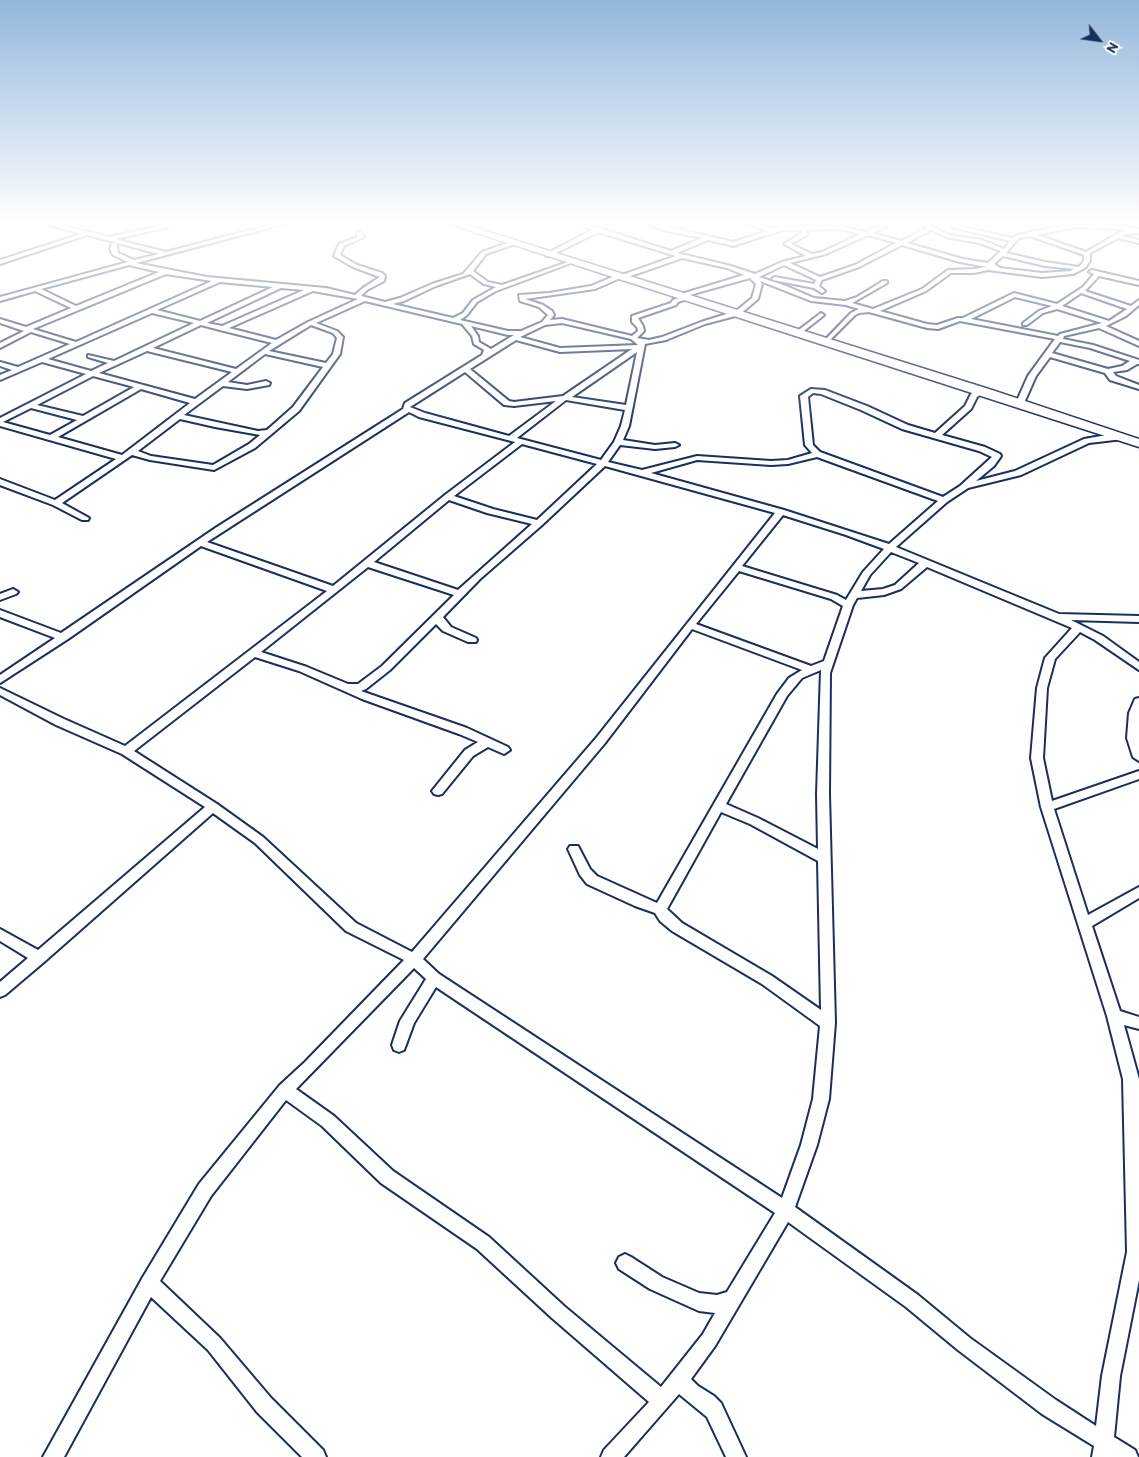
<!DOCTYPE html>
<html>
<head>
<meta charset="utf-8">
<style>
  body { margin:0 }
  #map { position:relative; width:1139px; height:1457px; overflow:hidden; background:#fff; font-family:Itim,sans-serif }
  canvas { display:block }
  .north { position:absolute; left:1074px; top:15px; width:50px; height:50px; -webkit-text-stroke:4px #fff; paint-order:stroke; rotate:120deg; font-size:14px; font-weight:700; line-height:20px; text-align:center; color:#1b2f5e }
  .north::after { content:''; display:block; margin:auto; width:18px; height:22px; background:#1b2f5e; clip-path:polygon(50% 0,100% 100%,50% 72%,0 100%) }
</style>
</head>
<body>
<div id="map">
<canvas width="1139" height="1457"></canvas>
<div class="north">N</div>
</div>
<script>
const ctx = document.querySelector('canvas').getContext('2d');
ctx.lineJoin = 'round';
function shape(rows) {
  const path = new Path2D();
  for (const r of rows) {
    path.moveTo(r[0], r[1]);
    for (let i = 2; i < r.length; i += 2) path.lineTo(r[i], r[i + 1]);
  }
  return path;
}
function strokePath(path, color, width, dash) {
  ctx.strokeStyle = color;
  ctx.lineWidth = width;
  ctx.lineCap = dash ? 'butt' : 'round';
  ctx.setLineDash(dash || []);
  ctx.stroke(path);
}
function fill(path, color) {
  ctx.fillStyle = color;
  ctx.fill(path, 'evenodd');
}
const street = shape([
  [47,224,58,224,109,237,167,224,169,227,115,239,166,252,273,224,284,224,136,263,207,277,326,288,355,295,363,288,380,277,353,267,334,256,339,244,358,237,357,233,360,231,364,237,344,246,340,255,357,265,382,273,385,276,384,281,367,290,361,296,385,302,400,298,432,284,463,274,482,252,513,241,515,244,486,254,473,271,488,282,502,285,571,261,571,263,496,291,477,302,467,315,460,320,508,331,521,331,542,322,548,315,539,307,520,301,519,295,549,293,591,286,615,276,619,276,676,256,598,232,550,256,546,256,546,254,592,230,576,224,586,224,597,228,604,226,602,229,671,251,702,238,663,230,648,224,657,224,733,242,768,231,747,224,758,224,774,229,782,226,830,226,833,224,865,232,883,224,891,224,873,233,901,241,927,228,923,224,928,224,949,235,982,240,1004,249,1010,241,951,227,954,225,1013,238,1017,235,1070,224,1109,224,1139,229,1139,233,1126,234,1122,236,1139,240,1139,243,1118,238,1092,252,1090,254,1090,261,1085,268,1073,274,1042,277,988,270,974,273,951,273,926,291,880,311,927,324,937,325,958,318,963,318,1014,293,1057,304,1083,287,1094,274,1089,272,1092,270,1139,281,1139,285,1099,276,1085,291,1131,306,1139,300,1139,305,1126,316,1106,326,1139,341,1139,346,1099,328,1064,336,1063,339,1093,345,1139,360,1139,364,1137,364,1127,370,1113,372,1116,376,1139,385,1139,389,1110,380,1105,373,1050,357,1036,376,1024,403,1017,405,1016,403,1028,376,1055,339,960,321,938,329,927,328,869,312,859,313,855,315,826,344,823,342,824,341,851,313,859,309,846,305,811,301,760,281,762,284,758,299,739,315,705,324,666,340,645,344,629,426,623,440,655,445,675,443,679,445,675,447,655,449,620,445,608,462,642,470,697,456,771,461,788,460,812,453,805,445,800,396,811,389,825,390,867,406,908,425,935,433,965,406,971,394,978,389,984,389,985,391,977,397,971,409,942,435,985,447,1000,454,1001,456,994,466,976,481,1015,471,1084,439,1101,436,1123,435,1127,437,1123,439,1089,443,1021,475,968,488,947,502,896,547,1059,614,1139,616,1139,622,1071,620,1103,636,1139,662,1139,670,1095,640,1080,632,1055,659,1047,688,1043,758,1052,801,1139,771,1139,779,1054,809,1088,915,1139,887,1139,898,1092,926,1120,1011,1139,1017,1139,1029,1124,1025,1139,1079,1139,1280,1120,1376,1114,1437,1135,1450,1138,1457,1092,1457,1094,1446,1042,1414,958,1350,906,1307,788,1222,715,1346,691,1379,698,1386,714,1396,721,1403,746,1457,726,1457,707,1417,679,1394,624,1457,601,1457,604,1450,649,1402,552,1318,477,1249,381,1183,322,1126,286,1100,211,1196,160,1281,220,1338,271,1398,323,1450,326,1457,302,1457,257,1412,208,1350,151,1297,64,1457,43,1457,143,1277,199,1184,280,1085,305,1062,404,960,346,931,255,843,213,813,44,962,5,995,0,997,0,982,28,958,0,941,0,929,38,950,205,807,122,754,56,725,0,695,0,688,64,719,125,746,327,591,201,546,68,639,0,683,0,675,55,638,0,617,0,610,61,633,217,527,403,409,405,403,482,355,484,350,474,344,472,336,462,324,365,301,316,323,337,331,343,337,340,354,299,411,255,448,214,470,150,460,132,455,62,503,89,518,88,520,82,520,53,505,0,485,0,479,55,500,116,459,0,426,0,418,86,374,42,362,0,380,0,375,12,370,0,366,0,362,18,367,70,344,31,332,0,348,0,343,24,331,0,323,0,319,26,327,71,308,35,291,0,301,0,297,128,262,113,255,110,249,112,243,117,244,118,253,134,260,159,254,87,235,0,264,0,260,81,234,47,224],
  [1075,227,1109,228,1124,230,1086,252,1037,235,1075,227],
  [782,230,802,230,802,233,784,244,806,256,782,262,755,274,731,266,677,253,708,240,733,246,782,230],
  [807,230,840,229,860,234,822,252,812,254,791,244,807,235,807,230],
  [931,230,946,237,979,243,1001,251,988,263,963,259,907,243,931,230],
  [868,235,896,243,855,265,820,277,790,263,826,254,868,235],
  [1030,236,1084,255,1084,261,1079,267,1045,262,1006,253,1019,238,1030,236],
  [902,245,960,262,986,267,974,269,948,270,922,289,873,309,852,303,887,283,887,281,883,281,857,297,845,301,814,298,786,286,759,277,784,265,816,280,814,284,775,277,772,279,773,280,814,288,822,293,825,291,819,286,822,280,859,267,902,245],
  [1003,256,1045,266,1074,269,1070,271,1042,273,1000,268,994,264,1003,256],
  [682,258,727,268,744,275,678,295,677,296,679,298,673,300,671,303,632,316,632,322,637,327,638,331,632,336,562,319,550,320,554,315,552,311,543,305,525,299,595,289,618,279,622,279,682,258],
  [129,265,159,272,76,306,41,289,129,265],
  [166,274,212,281,76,342,33,329,166,274],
  [470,274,484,284,496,287,473,300,463,313,453,318,393,304,404,301,436,286,470,274],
  [750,278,756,284,752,298,736,311,701,322,662,337,649,340,637,338,644,331,643,326,638,318,676,305,678,302,687,299,688,298,686,296,750,278],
  [220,282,273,287,200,321,157,310,220,282],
  [281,288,304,290,222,326,207,323,281,288],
  [313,291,358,299,308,322,276,340,229,328,313,291],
  [1081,293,1127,309,1109,321,1062,306,1081,293],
  [1015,297,1052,306,1039,311,1023,323,1023,325,1027,325,1043,313,1057,309,1102,323,1060,334,1058,336,971,319,1015,297],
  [152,313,194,323,114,361,88,355,88,357,108,363,91,371,48,359,152,313],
  [562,323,631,339,638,345,560,348,520,337,545,325,562,323],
  [201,325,220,330,272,343,236,369,153,348,201,325],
  [311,325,333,333,337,338,333,354,326,363,269,351,311,325],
  [471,326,508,335,514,335,491,349,479,342,478,336,471,326],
  [516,340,560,352,632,349,563,396,514,402,509,401,470,369,516,340],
  [1060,342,1090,348,1130,361,1122,366,1108,369,1052,353,1060,342],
  [147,351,232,372,195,399,99,373,147,351],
  [637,352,626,405,572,397,637,352],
  [265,354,323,367,293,407,267,430,258,431,184,415,223,386,247,389,269,385,270,383,266,381,247,385,228,382,265,354],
  [465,372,504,405,514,406,556,401,509,436,425,413,410,407,465,372],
  [93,376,134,387,83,416,37,405,93,376],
  [141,389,190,403,122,455,58,437,141,389],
  [813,393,821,394,861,410,902,429,979,451,992,457,960,486,943,497,820,452,813,445,808,397,813,393],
  [566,400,625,410,621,426,614,442,601,460,517,438,566,400],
  [31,408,77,420,50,435,3,422,31,408],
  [409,412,419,417,515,442,445,495,333,586,207,542,409,412],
  [180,419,215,427,260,435,249,444,213,465,151,456,138,451,180,419],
  [522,444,597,464,537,520,493,509,454,496,522,444],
  [817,457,938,501,889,544,784,510,651,473,697,460,771,465,788,464,817,457],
  [605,466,775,513,597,737,412,952,356,923,263,837,217,804,134,751,255,657,299,671,362,699,459,734,478,742,465,750,432,791,434,794,438,795,442,794,473,756,488,747,504,754,510,750,508,747,467,728,361,691,366,689,390,670,436,624,443,631,468,642,476,642,477,640,476,638,451,627,443,617,480,579,542,525,605,466],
  [449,500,487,513,532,524,458,590,374,562,449,500],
  [783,515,846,535,884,549,863,572,846,600,837,595,742,566,783,515],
  [891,552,919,563,895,585,883,589,861,591,870,575,891,552],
  [368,567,454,595,382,666,358,684,348,684,307,667,261,652,368,567],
  [927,567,1072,628,1045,658,1037,688,1031,758,1041,807,1107,1016,1123,1079,1127,1252,1102,1376,1096,1426,1056,1400,970,1338,918,1295,795,1207,817,1145,829,1099,835,1023,829,794,830,673,853,605,857,598,884,595,901,589,927,567],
  [739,571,831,599,843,606,824,661,811,666,696,624,739,571],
  [692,629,802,670,789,678,777,694,657,903,597,876,590,869,578,846,570,846,568,849,580,875,587,884,635,906,655,913,660,921,672,931,762,984,820,1026,813,1099,801,1145,782,1198,439,974,423,959,605,743,692,629],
  [821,670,817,794,818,849,758,818,726,804,787,696,802,678,821,670],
  [721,812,750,824,818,861,821,1010,772,976,682,923,667,909,721,812],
  [414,968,426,979,400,1021,392,1045,394,1050,399,1052,404,1050,414,1023,436,987,775,1213,727,1292,717,1295,699,1293,662,1277,631,1257,625,1254,619,1257,616,1263,619,1269,650,1289,699,1311,715,1313,703,1334,661,1387,564,1306,489,1237,393,1171,334,1116,296,1089,414,968],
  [821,313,824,315,823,316,800,334,796,334,796,332,821,313],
  [13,589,18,592,16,594,0,600,0,594,13,589],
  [1139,698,1139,761,1133,757,1127,738,1129,713,1135,699,1139,698]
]);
const primary = shape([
  [449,224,464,224,992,390,1139,439,1139,447,449,224]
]);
strokePath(street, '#1b2f5e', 4);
strokePath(primary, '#1b2f5e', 3);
fill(street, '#fff');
fill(primary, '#fff');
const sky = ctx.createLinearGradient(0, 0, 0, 428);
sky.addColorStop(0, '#93b7dc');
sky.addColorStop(0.52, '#fff');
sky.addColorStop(1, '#ffffff00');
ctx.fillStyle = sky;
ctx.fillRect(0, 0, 1139, 428);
</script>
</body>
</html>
